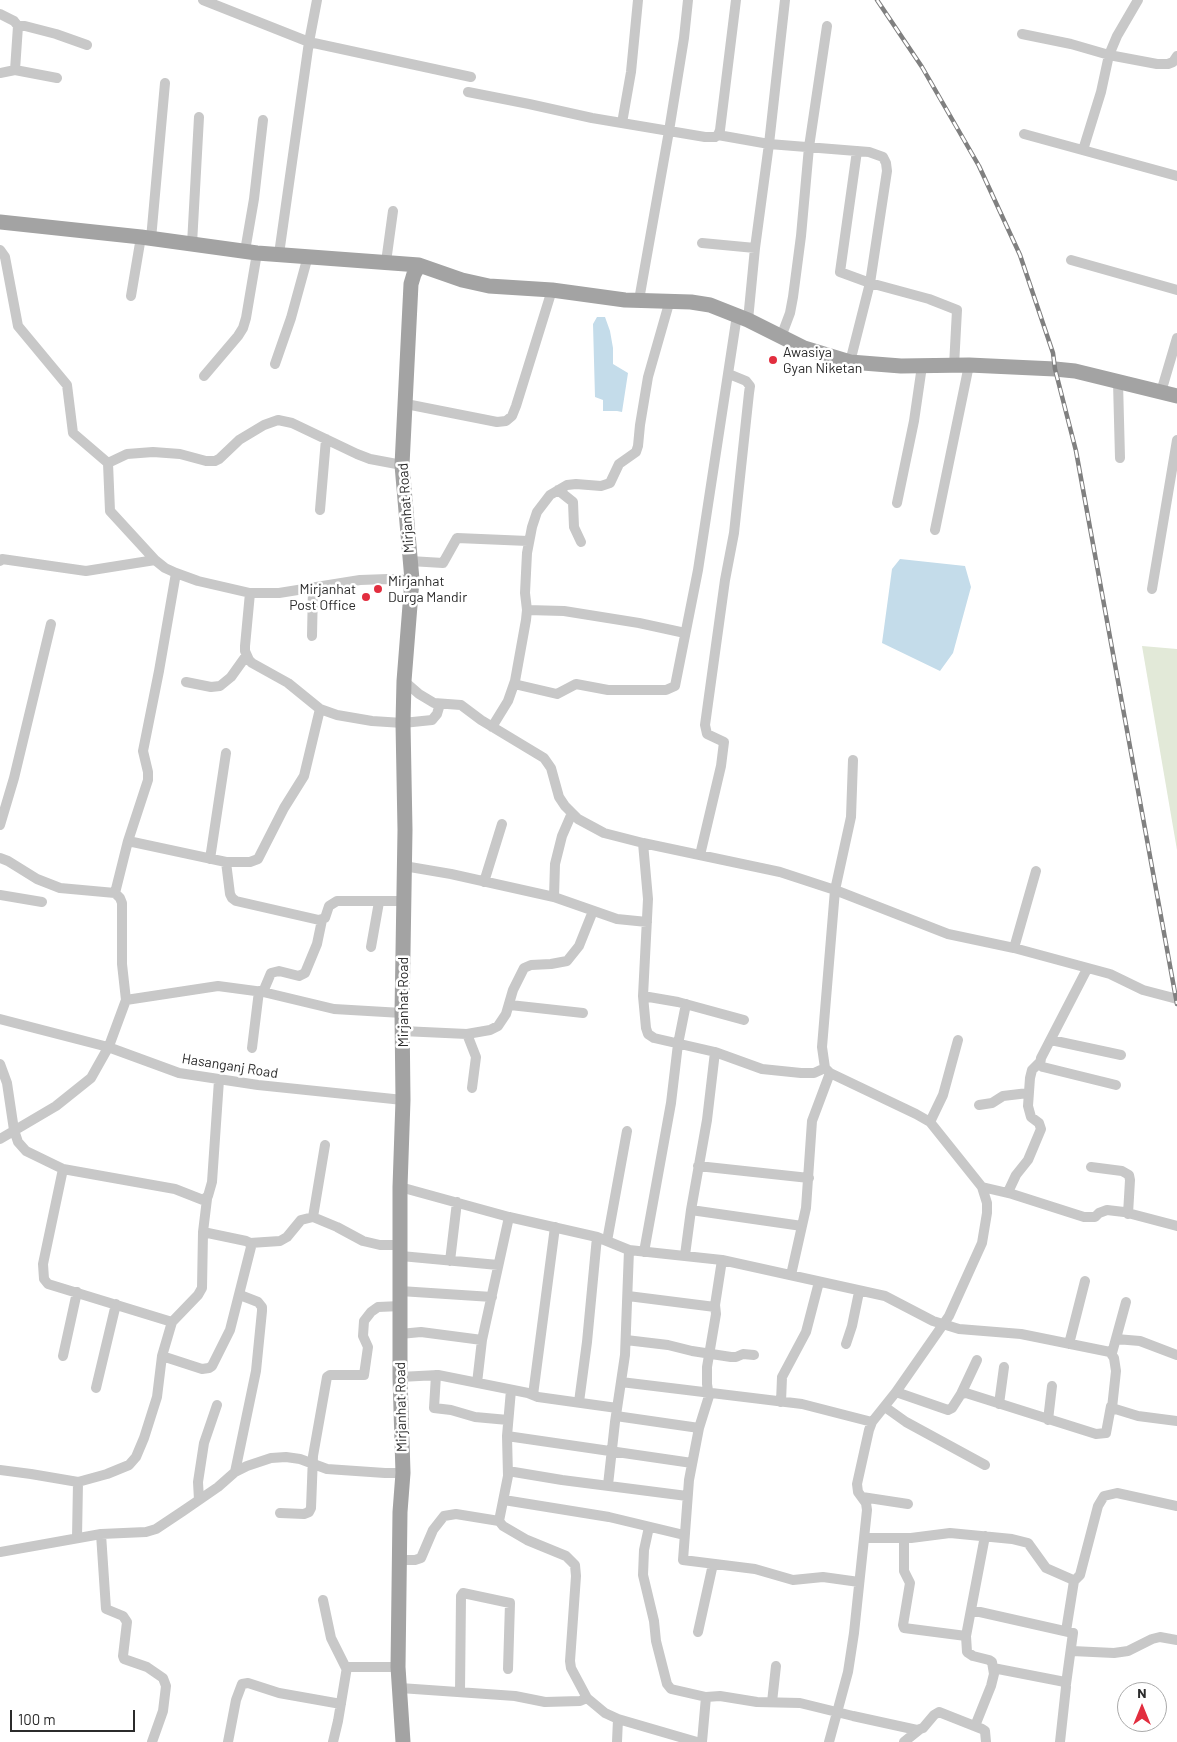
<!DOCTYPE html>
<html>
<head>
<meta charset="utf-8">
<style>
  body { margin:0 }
  #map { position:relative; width:1177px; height:1742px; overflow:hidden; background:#fff; font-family:Barlow,sans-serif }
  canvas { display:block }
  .north { position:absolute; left:1117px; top:1682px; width:50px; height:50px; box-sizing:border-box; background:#fff; border:1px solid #aaa; border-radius:50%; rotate:0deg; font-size:14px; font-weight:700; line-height:20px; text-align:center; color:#2b2b2b }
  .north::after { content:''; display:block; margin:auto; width:18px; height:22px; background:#e22e3f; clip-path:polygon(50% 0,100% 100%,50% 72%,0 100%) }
  .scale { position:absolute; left:10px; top:1710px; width:125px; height:22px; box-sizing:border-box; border:2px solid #2b2b2b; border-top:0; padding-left:6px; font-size:15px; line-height:18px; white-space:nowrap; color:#2b2b2b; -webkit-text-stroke:4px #fff; paint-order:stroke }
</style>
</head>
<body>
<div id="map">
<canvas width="1177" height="1742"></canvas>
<div class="north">N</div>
<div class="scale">100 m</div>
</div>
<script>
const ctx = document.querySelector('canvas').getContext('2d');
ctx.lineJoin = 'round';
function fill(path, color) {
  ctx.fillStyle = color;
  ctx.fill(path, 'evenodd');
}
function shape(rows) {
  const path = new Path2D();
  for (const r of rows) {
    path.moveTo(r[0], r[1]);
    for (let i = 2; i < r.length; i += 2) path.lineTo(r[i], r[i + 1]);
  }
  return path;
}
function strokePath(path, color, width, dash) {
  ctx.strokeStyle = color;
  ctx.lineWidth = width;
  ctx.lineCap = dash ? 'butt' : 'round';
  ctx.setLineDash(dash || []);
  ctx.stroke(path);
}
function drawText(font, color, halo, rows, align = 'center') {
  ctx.font = font + ' Barlow,sans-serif';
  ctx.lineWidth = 5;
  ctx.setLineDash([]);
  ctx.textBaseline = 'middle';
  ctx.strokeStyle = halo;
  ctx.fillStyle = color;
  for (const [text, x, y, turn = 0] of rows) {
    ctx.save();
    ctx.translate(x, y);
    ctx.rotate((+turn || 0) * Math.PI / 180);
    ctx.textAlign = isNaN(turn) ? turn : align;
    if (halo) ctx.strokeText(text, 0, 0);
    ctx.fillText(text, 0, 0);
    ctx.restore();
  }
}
fill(shape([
  [1142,646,1177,649,1177,850]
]), '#e2e9d8');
fill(shape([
  [597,317,605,317,610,331,613,348,613,364,628,373,622,412,617,411,603,411,603,400,595,397,593,324],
  [900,559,965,566,971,587,953,653,940,671,882,643,892,569]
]), '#c4dcea');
strokePath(shape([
  [203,0,309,42,317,0],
  [0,14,14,21,18,26,25,26,56,34,87,45],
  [1022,34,1071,44,1109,55,1157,64,1168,64,1173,62,1177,56],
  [15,70,18,26],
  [0,73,15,70,57,78],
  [468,92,529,104,592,118,705,137,715,137,718,135,720,130,736,0],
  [622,123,631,72,638,0],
  [1024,134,1177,176],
  [718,135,769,144,869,152,883,157,886,163,887,171,870,283,850,362],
  [1083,150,1101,92,1109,55,1117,36,1138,0],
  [857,151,840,272,870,283,929,299,957,310,954,366],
  [151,239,165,83],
  [702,243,755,248],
  [192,244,199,117],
  [0,250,5,257,18,326,67,385,73,433,108,463,110,511,155,560,165,568,176,573,198,581,250,593,279,593,360,580,388,579,412,580],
  [245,251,254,199,263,120],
  [279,254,309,42,471,77],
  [1071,260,1177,290],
  [386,262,393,211],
  [131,296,141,237],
  [639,300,669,131,684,38,688,0],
  [748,320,755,248,769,144,785,0],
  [781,337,790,313,793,297,801,236,809,147,827,26],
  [275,364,291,318,308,256],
  [204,376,238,336,243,328,246,318,257,253],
  [1118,382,1120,458],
  [1161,392,1177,338],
  [406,404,497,422,506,421,512,416,516,406,552,290],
  [108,463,127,454,153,452,180,454,206,461,215,461,219,459,239,440,264,425,278,420,292,423,357,454,370,459,402,465],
  [558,490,573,502,574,527,581,542],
  [897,503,914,421,922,366],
  [320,510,326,439],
  [935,530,969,365],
  [0,561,2,559,86,571,155,560],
  [410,561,443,563,457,538,528,541],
  [1152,589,1177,440],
  [250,593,245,646,245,651,249,660,252,663,288,683,320,709,337,715,372,721,403,723,432,720,437,714,440,704],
  [527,610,564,611,639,623,685,633],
  [312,636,313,588],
  [404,681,419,694,434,703,461,705,481,720,544,758,551,768,559,797,565,806,578,819,604,833,643,843,780,872,835,890,948,934,1014,948,1110,974,1143,990,1177,999],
  [186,682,211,687,220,686,231,677,246,656],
  [514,684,557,694,576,684,608,690,666,690,675,686,698,570,737,315],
  [492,727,508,701,515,681,526,620,527,610,525,593,527,553,532,527,537,512,550,495,567,485,576,484,601,486,610,483,619,464,636,452,638,446,640,425,648,377,670,300],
  [0,825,14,778,51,624],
  [128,841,226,862,250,862,258,859,284,808,304,776,320,709],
  [643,843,648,899,643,996,646,1028,648,1034,654,1038,715,1052,762,1069,801,1073,814,1073,825,1068],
  [700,855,721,766,724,742,707,734,705,725,725,580,734,533,749,393,750,386,746,381,729,374],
  [0,858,8,861,37,879,60,888,115,893,120,898,122,903,122,964,126,1000,109,1046,91,1078,56,1106,0,1139],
  [210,859,226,753],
  [226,862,230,894,232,898,236,901,319,920,325,918,329,906,337,901,404,901],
  [404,866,451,874,554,897,617,919,647,922],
  [484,882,502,824],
  [115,893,128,841,148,780,148,772,143,751,159,671,176,573],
  [0,895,42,902],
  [554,897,555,864,562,836,572,813],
  [371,947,379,902],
  [1014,948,1036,871],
  [1087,969,1041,1058,1040,1065,1043,1067,1116,1085],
  [263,992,271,973,279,971,299,976,305,973,317,944,322,920],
  [643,996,678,1002,744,1020],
  [126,1000,218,986,263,992,334,1009,402,1013],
  [510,1005,583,1013],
  [0,1019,108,1047,179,1073,258,1085,403,1100],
  [402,1031,467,1034,490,1030,498,1026,506,1014,513,990,524,968,531,965,551,964,567,961,579,946,593,911],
  [467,1034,476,1057,472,1088],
  [1051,1040,1121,1055],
  [252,1048,259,991],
  [0,1064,7,1083,14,1130,18,1142,26,1151,63,1169,175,1189,203,1200,208,1196,212,1182,219,1080],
  [979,1105,992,1103,1003,1096,1028,1093],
  [930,1122,943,1095,958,1040],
  [698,1166,809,1178],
  [1091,1167,1122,1171,1129,1175,1130,1180,1128,1214],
  [63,1169,43,1264,44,1279,48,1284,172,1322],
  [400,1187,509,1217,597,1237,629,1250,722,1260,885,1296,933,1321,959,1329,1021,1334,1110,1352,1114,1358,1116,1371,1112,1408,1138,1416,1177,1421],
  [982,1187,1012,1194,1084,1217,1095,1217,1099,1213,1107,1210,1124,1212,1177,1226],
  [1008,1192,1016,1175,1028,1160,1041,1129,1039,1123,1031,1117,1028,1106,1030,1078,1032,1070,1040,1062],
  [691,1210,802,1226],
  [313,1217,325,1145],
  [607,1241,627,1131],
  [250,1243,280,1241,287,1237,301,1220,313,1217,337,1227,363,1241,380,1245,400,1245],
  [644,1252,671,1103,678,1044,686,1004],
  [685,1255,691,1210,707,1120,715,1052],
  [401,1256,498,1265],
  [722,1260,715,1305,716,1314,707,1367,707,1384,709,1396,699,1428,689,1480,683,1560,755,1569,793,1580,823,1577,859,1582],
  [450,1261,457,1202],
  [791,1275,806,1208,812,1121,830,1073],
  [400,1291,492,1297],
  [628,1296,715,1307],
  [400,1334,421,1332,482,1340],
  [1116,1339,1140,1341,1177,1355],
  [626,1340,668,1345,692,1351,731,1357,736,1357,743,1354,754,1355],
  [846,1344,852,1326,859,1292],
  [1069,1344,1085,1281],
  [1112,1353,1126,1302],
  [63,1356,77,1292],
  [162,1356,202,1369,209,1368,212,1366,230,1330,251,1247,250,1243,246,1241,203,1232],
  [436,1375,434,1408,451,1410,475,1417,508,1420],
  [400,1377,438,1375,528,1393,538,1397,617,1408],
  [621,1382,802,1404,872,1422],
  [477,1383,482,1340,509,1217],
  [96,1388,116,1304],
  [511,1390,507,1436,508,1476,499,1521,503,1526,527,1540,566,1556,575,1565,576,1576,570,1661,571,1668,587,1698,605,1713,618,1719,697,1742],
  [896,1392,948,1410,952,1408,961,1394,966,1393,1096,1434,1106,1433,1111,1406],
  [961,1394,977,1360],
  [533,1395,555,1227],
  [579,1402,587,1342,597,1237],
  [781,1402,782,1377,806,1332,819,1282],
  [999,1404,1004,1367],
  [885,1407,906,1422,985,1465],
  [616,1416,699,1428],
  [1048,1420,1052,1386],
  [507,1436,692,1463],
  [0,1470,31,1474,78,1482,107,1474,129,1465,136,1457,144,1438,157,1397,162,1356,172,1322,198,1295,202,1288,203,1232,207,1199],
  [508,1471,562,1480,687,1496],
  [235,1472,256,1371,262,1311,262,1307,258,1302,240,1295],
  [608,1485,615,1422,625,1355,629,1250],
  [862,1497,908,1504],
  [199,1500,198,1482,204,1443,217,1405],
  [504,1500,609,1517,684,1535],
  [280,1513,304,1514,309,1512,311,1508,313,1456,327,1377,330,1375,364,1375,368,1347,363,1336,364,1321,371,1312,378,1307,401,1306],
  [649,1527,644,1550,643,1575,654,1621,656,1641,667,1684,671,1689,706,1697,720,1696,757,1702,800,1703,853,1716,917,1730,923,1728,934,1715,939,1712,982,1729,985,1731,986,1742],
  [101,1534,106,1609,123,1616,127,1622,123,1656,124,1659,147,1667,163,1678,166,1686,163,1711,152,1742],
  [77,1538,78,1482],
  [864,1538,911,1538,950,1533,1012,1539,1028,1543,1046,1568,1071,1579,1074,1581,1066,1631],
  [904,1538,904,1571,910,1583,903,1625,904,1628,966,1636],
  [0,1552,101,1534,146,1532,156,1529,183,1511,218,1487,235,1472,247,1466,271,1458,286,1457,300,1459,327,1469,385,1473,403,1473],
  [399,1560,415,1560,421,1558,433,1530,444,1516,456,1514,499,1521],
  [1074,1581,1080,1575,1098,1506,1104,1496,1117,1493,1177,1506],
  [323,1600,331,1638,346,1668],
  [971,1610,1073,1633,1066,1684],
  [698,1632,713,1564],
  [1072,1651,1114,1653,1128,1651,1152,1639,1160,1637,1177,1640],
  [993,1668,1065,1682,1066,1687,1060,1742],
  [400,1688,515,1696,545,1702,580,1701,587,1698],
  [460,1692,461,1596,463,1593,510,1603,508,1669],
  [772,1702,776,1666],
  [975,1726,991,1686,994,1674,992,1662,989,1660,973,1656,967,1652,966,1636,985,1536],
  [228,1742,236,1700,242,1684,248,1683,279,1693,341,1704],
  [333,1742,338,1721,347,1667,398,1667],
  [617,1742,618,1719],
  [702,1742,706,1697],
  [829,1742,848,1672,854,1633,867,1510,866,1503,858,1492,857,1484,869,1430,872,1422,896,1392,949,1316,982,1243,987,1213,987,1203,982,1187,930,1122,916,1114,830,1073,825,1068,822,1047,835,890,851,817,853,760],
  [904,1742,920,1729]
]), '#c8c8c8', 10);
strokePath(shape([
  [0,222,141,237,257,253,419,265,462,280,489,286,552,290,625,300,691,302,710,305,748,320,804,348,850,362,901,366,969,365,1055,369,1075,371,1177,396],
  [403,1742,398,1667,400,1512,403,1473,400,1377,400,1187,403,1100,402,1013,405,830,403,723,404,681,412,580,402,465,411,284,414,274,419,265]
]), '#a3a3a3', 15);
const rail = shape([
  [877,0,922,67,979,166,1020,255,1053,353,1055,369,1076,451,1177,1004]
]);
strokePath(rail, '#808080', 4.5);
strokePath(rail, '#fff', 2.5, [8]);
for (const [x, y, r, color] of [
  [773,360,5,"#e22e3f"],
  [378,589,5,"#e22e3f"],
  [366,597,5,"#e22e3f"]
]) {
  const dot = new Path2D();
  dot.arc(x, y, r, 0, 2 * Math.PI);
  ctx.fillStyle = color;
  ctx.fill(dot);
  strokePath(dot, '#fff', 2);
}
drawText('14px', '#2b2b2b', '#fff', [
  ["Awasiya",783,352],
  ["Gyan Niketan",783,368],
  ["Mirjanhat",388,581],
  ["Durga Mandir",388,597],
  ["Mirjanhat",356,589,"right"],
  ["Post Office",356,605,"right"]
], 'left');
drawText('14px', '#2b2b2b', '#fff', [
  ["Mirjanhat Road",406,508,-94],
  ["Mirjanhat Road",403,1002,-90],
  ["Hasanganj Road",230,1066,9],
  ["Mirjanhat Road",401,1407,-91]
]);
</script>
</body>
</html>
